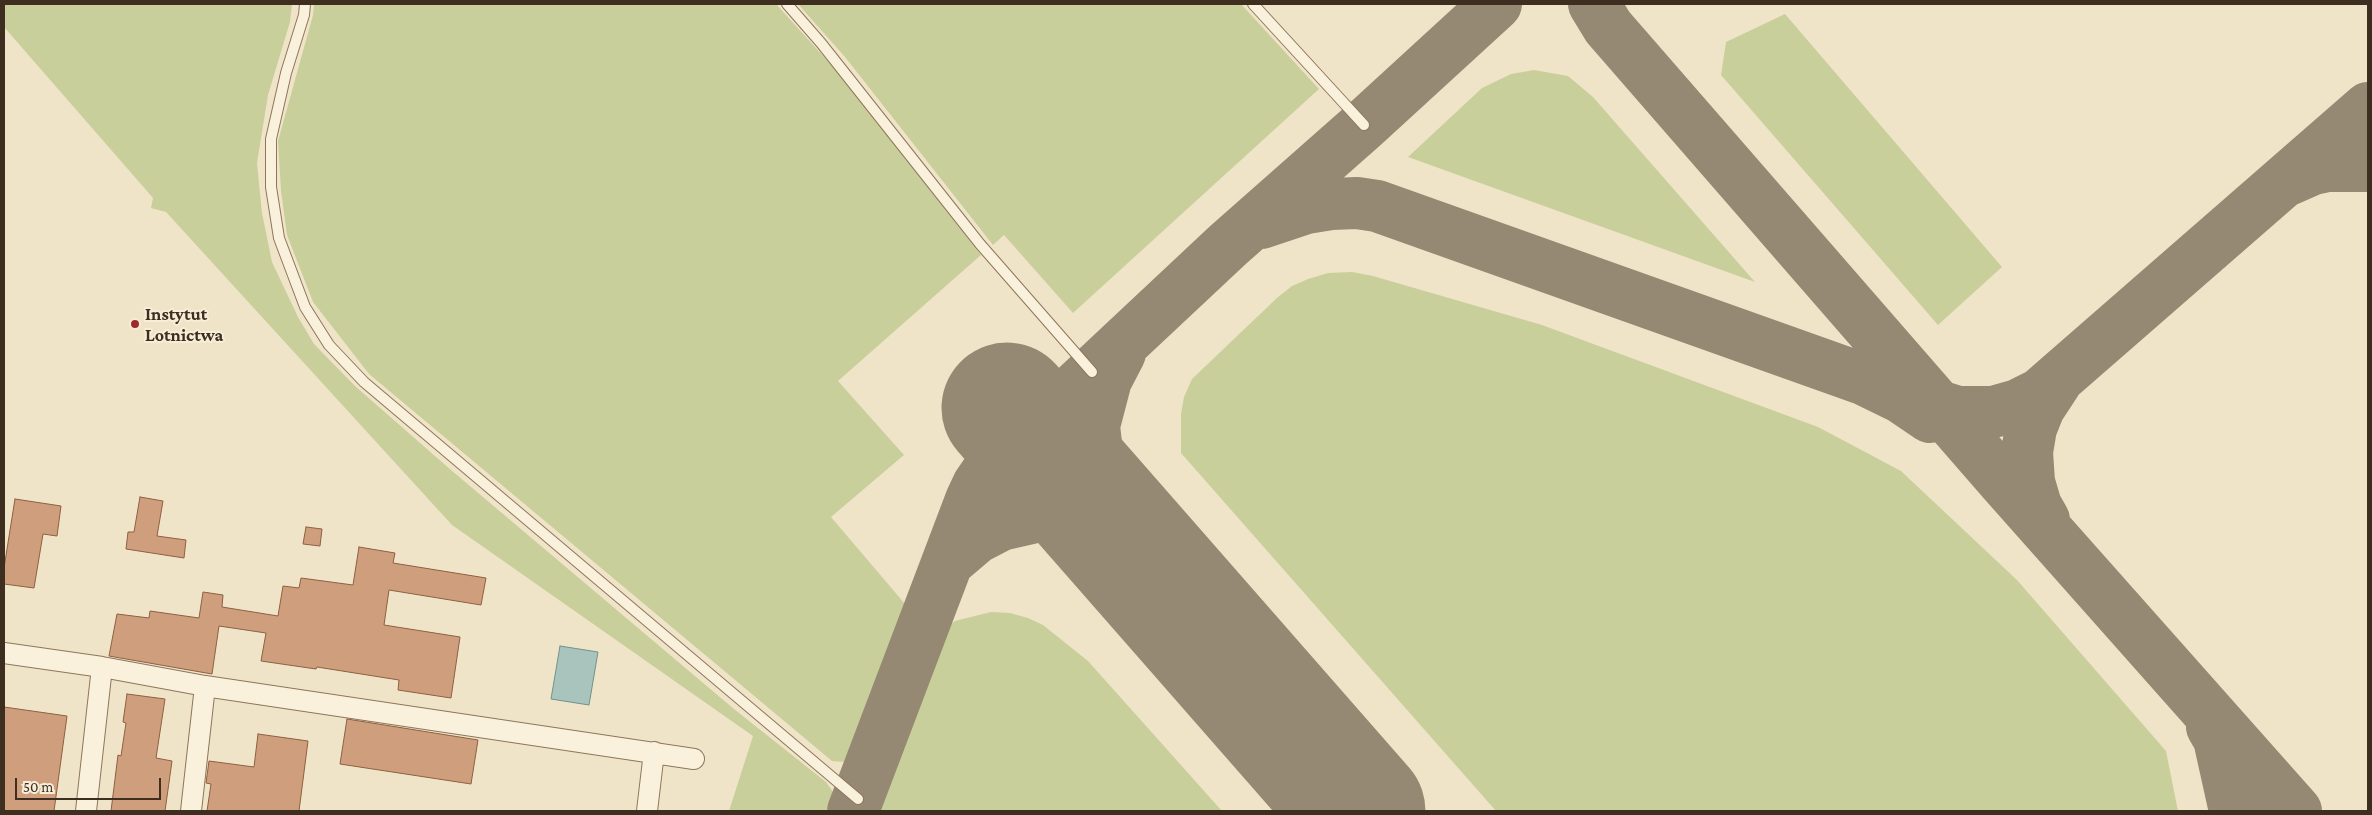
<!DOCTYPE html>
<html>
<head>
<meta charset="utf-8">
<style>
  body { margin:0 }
  #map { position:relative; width:2372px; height:815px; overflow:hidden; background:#f0e4c8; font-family:"Crimson Pro",serif }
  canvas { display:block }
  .frame { position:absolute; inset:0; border:5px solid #3d2e20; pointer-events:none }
  .scale { position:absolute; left:15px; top:778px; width:146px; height:22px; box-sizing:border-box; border:2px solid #3d2e20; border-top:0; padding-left:6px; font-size:15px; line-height:18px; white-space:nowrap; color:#3d2e20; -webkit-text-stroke:4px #f7eed8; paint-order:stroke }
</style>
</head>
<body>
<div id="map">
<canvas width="2372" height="815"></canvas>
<div class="frame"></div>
<div class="scale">50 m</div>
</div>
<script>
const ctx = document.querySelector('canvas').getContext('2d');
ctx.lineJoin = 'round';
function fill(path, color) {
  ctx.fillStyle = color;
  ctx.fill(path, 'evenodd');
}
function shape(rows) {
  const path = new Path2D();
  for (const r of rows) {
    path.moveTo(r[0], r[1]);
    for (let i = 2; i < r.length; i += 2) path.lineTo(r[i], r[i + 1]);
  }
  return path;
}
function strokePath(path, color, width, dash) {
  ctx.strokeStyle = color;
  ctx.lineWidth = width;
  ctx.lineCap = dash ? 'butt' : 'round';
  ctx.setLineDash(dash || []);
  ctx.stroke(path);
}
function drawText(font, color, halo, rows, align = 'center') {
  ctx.font = font + ' "Crimson Pro",serif';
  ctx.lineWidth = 4;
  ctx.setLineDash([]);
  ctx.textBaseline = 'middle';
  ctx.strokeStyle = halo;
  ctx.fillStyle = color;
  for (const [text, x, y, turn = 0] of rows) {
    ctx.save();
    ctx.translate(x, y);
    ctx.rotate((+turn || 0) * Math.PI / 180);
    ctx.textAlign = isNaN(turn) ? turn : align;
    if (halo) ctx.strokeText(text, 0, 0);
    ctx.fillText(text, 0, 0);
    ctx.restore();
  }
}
fill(shape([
  [4,4,292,4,290,22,268,95,257,163,262,213,272,262,298,317,314,344,355,386,451,470,734,709,826,782,833,792,834,811,729,811,753,736,452,525,166,212,151,208,153,198,4,27],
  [314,4,776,4,835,69,981,255,838,381,904,455,831,517,911,611,856,754,845,762,832,761,369,374,313,302,287,235,281,191,278,141,313,15],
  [798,4,1241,4,1319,89,1073,313,1004,235,993,245,845,57],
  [1785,14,2002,267,1938,325,1721,75,1726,42],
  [1534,70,1568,76,1593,97,1755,282,1408,157,1482,88,1511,74],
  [1352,272,1373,276,1542,325,1818,427,1901,471,2017,580,2166,751,2178,811,1496,811,1181,453,1181,414,1184,397,1192,379,1278,297,1292,286,1308,279,1328,273],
  [991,612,1010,613,1028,618,1043,625,1088,661,1222,811,872,811,939,636,944,629,955,621]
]), '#c9cf9b');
const water = shape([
  [560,646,598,652,589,705,551,699,560,646]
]);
fill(water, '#a9c4bc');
strokePath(water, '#6f938a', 1);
strokePath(shape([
  [1594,4,1608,27,2004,482,2296,811],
  [2288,180,2313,169,2327,166,2368,166],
  [1261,223,1306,208,1331,204,1357,203,1377,206,1863,379,1902,398,1930,417],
  [1120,353,1106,380,1094,426,1098,461,1121,538],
  [1923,401,1958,412,1993,412,2018,405,2040,394,2368,108],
  [2044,520,2036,506,2029,482,2027,452,2031,428,2039,408,2056,382],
  [949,561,976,538,1001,525,1036,517,1070,516,1121,538],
  [2212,727,2219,739,2235,811],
  [853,811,971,500,978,485,989,469,1228,245,1364,125,1496,4]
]), '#968974', 52);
strokePath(shape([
  [1007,408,1360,811]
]), '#968974', 131);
const building = shape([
  [140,497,163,501,157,536,186,540,184,558,126,549,128,532,134,532,140,497],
  [15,499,61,506,57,536,43,534,34,588,4,584,4,568,15,499],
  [306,527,322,529,320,546,303,544,306,527],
  [359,547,395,553,393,563,486,578,481,605,389,590,384,625,460,637,451,698,398,690,399,680,317,667,316,669,261,661,266,633,219,626,212,674,109,656,117,614,149,618,150,611,199,618,203,592,223,595,222,607,278,616,283,586,299,588,301,578,353,585,359,547],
  [127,694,165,699,156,758,172,761,165,811,111,811,118,755,121,756,126,723,123,722,127,694],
  [4,707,67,716,54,811,4,811,4,707],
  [347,719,478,740,471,784,340,764,347,719],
  [258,734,308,741,299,811,207,811,211,784,206,783,209,761,254,767,258,734]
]);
fill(building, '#cf9f7d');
strokePath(building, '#8d5f41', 1);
const service = shape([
  [305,4,304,15,286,73,271,139,271,187,279,238,305,307,329,345,364,382,858,799],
  [787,4,821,43,980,244,1092,372],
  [1253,4,1364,125]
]);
const minor = shape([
  [4,653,102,667,205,686,694,759],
  [86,811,102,667],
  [191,811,205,686],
  [647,811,654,752]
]);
strokePath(service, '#8d765c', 12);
strokePath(minor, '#8d765c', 22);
strokePath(service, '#faf1dc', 10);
strokePath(minor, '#faf1dc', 20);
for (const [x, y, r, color] of [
  [135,324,5,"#9e2a2b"]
]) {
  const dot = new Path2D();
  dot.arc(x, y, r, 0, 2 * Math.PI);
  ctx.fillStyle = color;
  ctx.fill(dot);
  strokePath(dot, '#f7eed8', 2);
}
drawText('bold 18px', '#3d2e20', '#f7eed8', [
  ["Instytut",145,314],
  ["Lotnictwa",145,335]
], 'left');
</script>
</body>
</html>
